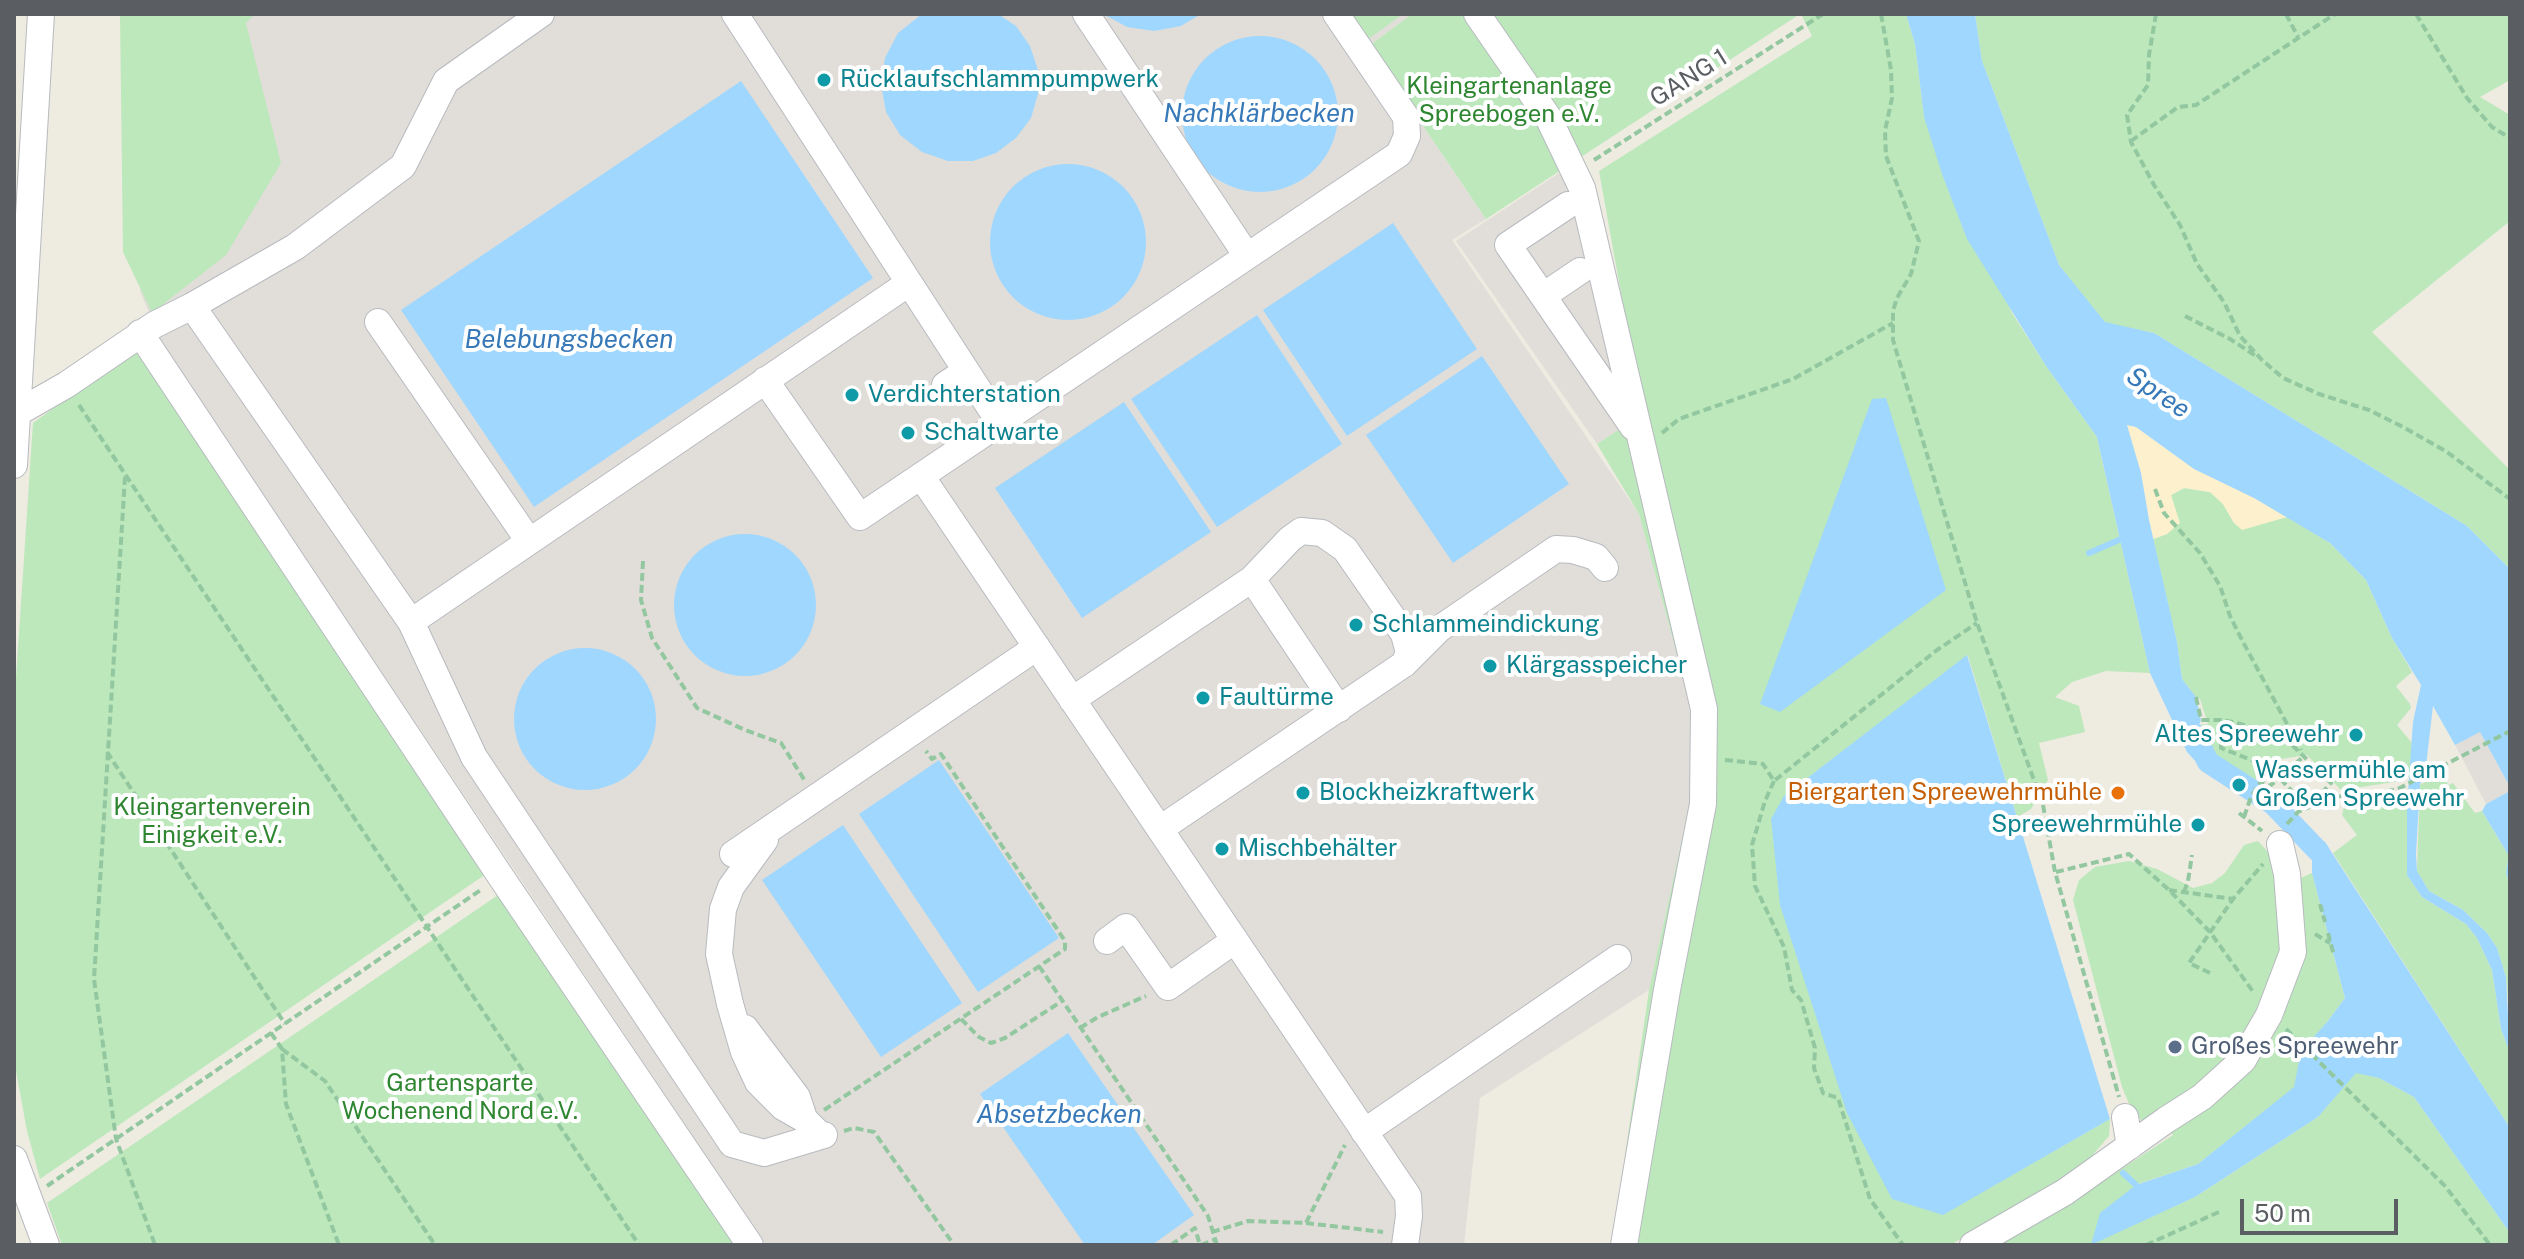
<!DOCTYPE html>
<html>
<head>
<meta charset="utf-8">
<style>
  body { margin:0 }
  #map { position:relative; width:2524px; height:1259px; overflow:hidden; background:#eeebe1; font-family:"Public Sans",sans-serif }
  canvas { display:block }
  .frame { position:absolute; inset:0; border:16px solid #5a5e63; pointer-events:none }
  .scale { position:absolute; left:2240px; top:1199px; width:158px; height:36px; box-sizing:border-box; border:4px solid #5a5e63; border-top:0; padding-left:10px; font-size:24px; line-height:28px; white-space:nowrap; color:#5a5e63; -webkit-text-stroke:6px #fff; paint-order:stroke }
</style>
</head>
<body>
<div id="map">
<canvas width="2524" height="1259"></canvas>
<div class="frame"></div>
<div class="scale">50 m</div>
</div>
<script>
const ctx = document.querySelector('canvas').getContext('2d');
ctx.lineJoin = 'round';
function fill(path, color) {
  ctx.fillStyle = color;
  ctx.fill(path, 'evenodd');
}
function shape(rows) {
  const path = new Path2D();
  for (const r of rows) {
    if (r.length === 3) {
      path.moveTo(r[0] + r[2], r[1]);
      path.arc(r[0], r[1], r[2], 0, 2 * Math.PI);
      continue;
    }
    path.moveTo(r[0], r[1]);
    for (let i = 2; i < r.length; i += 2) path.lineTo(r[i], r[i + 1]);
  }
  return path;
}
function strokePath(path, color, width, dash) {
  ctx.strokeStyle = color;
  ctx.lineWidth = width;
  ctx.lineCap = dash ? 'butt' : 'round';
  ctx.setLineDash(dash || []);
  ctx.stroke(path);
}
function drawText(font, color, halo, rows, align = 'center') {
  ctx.font = font + ' "Public Sans",sans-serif';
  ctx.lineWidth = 8;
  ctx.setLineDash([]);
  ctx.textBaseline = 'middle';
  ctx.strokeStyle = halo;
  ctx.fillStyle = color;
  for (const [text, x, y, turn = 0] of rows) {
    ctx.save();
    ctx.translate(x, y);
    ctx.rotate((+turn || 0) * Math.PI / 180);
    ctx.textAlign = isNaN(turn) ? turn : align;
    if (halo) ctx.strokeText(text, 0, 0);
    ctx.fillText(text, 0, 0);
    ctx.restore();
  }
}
fill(shape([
  [152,14,1412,14,1369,46,1486,219,1452,240,1639,514,1693,714,1690,803,1649,990,1480,1098,1464,1245,766,1245,163,346,140,291],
  [1568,167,1578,189,1623,427,1597,444,1456,241],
  [2480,731,2510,787,2510,791,2486,804,2455,745]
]), '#e1ded9');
fill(shape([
  [120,14,255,14,246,23,281,163,226,255,152,313,123,252],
  [1349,14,1403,14,1367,40],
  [1412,14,1800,14,1486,219,1369,46],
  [1801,14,1906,14,1915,44,1924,117,2012,313,2046,366,2097,437,2150,673,2106,671,2072,682,2055,697,2079,706,2085,732,2039,743,2048,780,2031,809,2017,817,1968,656,1784,796,1943,1214,2110,1119,2109,1136,2085,1164,1999,1218,1950,1245,1612,1245,1649,990,1690,803,1693,714,1639,514,1597,444,1623,427,1646,432,1599,171,1812,36],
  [1975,14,2510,14,2510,80,2480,97,2510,115,2510,221,2372,332,2510,470,2510,569,2467,526,2154,333,2105,323,2059,265,1982,61],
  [135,349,486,874,40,1179,27,1131,14,1060,14,708,33,423],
  [2184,488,2210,492,2223,504,2234,523,2268,521,2287,517,2330,543,2366,580,2392,638,2412,672,2396,686,2410,704,2411,708,2397,725,2412,743,2410,776,2401,781,2341,790,2307,755,2281,759,2261,776,2258,776,2254,782,2211,759,2203,741,2199,725,2208,724,2200,699,2196,697,2182,679,2177,642,2153,539,2167,534,2174,507,2171,495],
  [2439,774,2449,785,2453,783,2475,813,2482,811,2509,856,2506,872,2510,887,2510,1024,2506,977,2497,948,2487,933,2463,910,2429,891,2417,871,2420,785],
  [2409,789,2407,875,2422,897,2466,924,2477,938,2492,970,2501,1029,2510,1053,2510,1128,2333,853,2357,835,2342,815,2345,802,2375,801],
  [2258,841,2294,881,2312,873,2345,998,2328,1021,2302,1051,2295,1087,2198,1164,2135,1185,2091,1244,2195,1197,2318,1117,2355,1072,2379,1078,2414,1097,2510,1233,2510,1245,1994,1245,2059,1210,2173,1135,2158,1116,2144,1122,2133,1113,2122,1087,2073,900,2079,880,2095,867,2129,861,2157,869,2193,888,2212,883,2225,873,2244,845],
  [498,895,736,1245,62,1245,47,1203]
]), '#bce8bb');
fill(shape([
  [2126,425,2136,427,2194,469,2254,498,2287,517,2242,530,2234,523,2223,504,2210,492,2184,488,2171,495,2180,523,2167,534,2153,539,2141,473]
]), '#fdf1cd');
fill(shape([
  [922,14,998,14,1016,26,1030,46,1038,70,1038,94,1031,118,1016,138,996,153,973,161,948,161,922,152,900,135,886,112,881,85,885,58,898,33],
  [1103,14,1201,14,1181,26,1154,31,1127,27],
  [1906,14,1975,14,1982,61,2059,265,2105,322,2154,333,2467,526,2510,569,2510,787,2480,732,2455,745,2433,706,2426,766,2420,785,2416,854,2417,871,2429,891,2463,910,2487,933,2497,948,2506,977,2510,1053,2501,1029,2492,970,2477,938,2466,924,2422,897,2407,875,2407,807,2413,722,2421,685,2392,638,2366,580,2330,543,2254,498,2194,469,2136,427,2127,425,2141,473,2149,520,2177,642,2182,679,2196,697,2201,720,2199,725,2203,741,2211,759,2200,766,2187,752,2150,673,2097,437,2046,366,1967,239,1942,174,1924,117,1915,44],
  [1260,114,78],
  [741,81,873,278,534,507,401,310],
  [1068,242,78],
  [1393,223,1477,349,1347,436,1263,310],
  [1257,315,1342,444,1217,527,1131,399],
  [1482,356,1569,484,1453,563,1366,435],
  [1886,398,1946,590,1780,712,1760,704,1872,399],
  [1124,402,1211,532,1082,618,995,488],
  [745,605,71],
  [585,719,71],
  [1967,655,2110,1119,1943,1215,1892,1199,1847,1113,1780,905,1771,819,1784,796],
  [939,760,1059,938,978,992,859,814],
  [2510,791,2510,887,2506,872,2509,856,2482,811,2486,804],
  [843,825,962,1003,881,1057,762,880],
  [2300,826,2325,842,2510,1128,2510,1233,2414,1097,2379,1078,2356,1073,2318,1117,2195,1197,2091,1245,2100,1213,2136,1185,2198,1164,2294,1087,2301,1051,2328,1021,2345,998,2312,873,2312,849,2295,830],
  [1068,1033,1194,1215,1152,1245,1085,1245,980,1094]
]), '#a0d7ff');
strokePath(shape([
  [2089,553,2126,537],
  [2123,1173,2136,1185]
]), '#a0d7ff', 6);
strokePath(shape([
  [2194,734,2208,762,2273,804,2318,851]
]), '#a0d7ff', 22);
const minor = shape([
  [735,14,1000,423],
  [1086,14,1247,256],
  [1477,14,1548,117,1582,188,1704,709,1703,804,1667,990,1624,1245],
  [1568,205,1508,245,1633,427],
  [1543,296,1580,271],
  [192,306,411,622,909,283],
  [378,322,529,541],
  [140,333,501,877,750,1245],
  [765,380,860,517,1399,154,1407,136,1406,117,1336,14],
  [945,385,966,371],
  [17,413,66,385,154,325,192,306,295,247,403,166,446,81,541,14],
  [14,465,41,14],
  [921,476,1408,1196,1409,1216,1405,1245],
  [1252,579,1339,709],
  [411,622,474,757,732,1144,764,1153,824,1135],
  [1072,700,1252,579,1290,539,1301,531,1322,533,1345,549,1404,634,1409,653,1404,664],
  [1160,829,1404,664,1439,629,1556,549,1573,550,1596,557,1605,568],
  [765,840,731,887,723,909,719,954,730,1004,744,1052,758,1082,783,1107,804,1119,821,1136],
  [733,854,1037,647],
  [1107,941,1126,927,1168,987,1235,940],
  [745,1028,797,1097,803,1115],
  [2125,1117,2130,1146],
  [1364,1132,1618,958],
  [14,1159,46,1245],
  [1973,1245,2065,1192,2166,1120,2202,1097,2243,1060,2269,1015,2293,952,2287,874,2280,844]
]);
strokePath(minor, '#b7babf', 28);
strokePath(shape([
  [1881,14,1891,70,1892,98,1885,131,1886,156,1919,241,1911,274,1897,298,1893,311,1893,340,1977,623,2043,805,2055,872,2119,1097],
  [2156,14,2149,55,2148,85,2127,115,2131,142,2154,185,2180,225,2197,264,2224,302,2240,336,2262,360,2283,378,2319,394,2369,410,2405,428,2447,452,2510,499],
  [2286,14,2298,37],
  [2416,14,2467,98,2492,127,2510,138],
  [2131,141,2178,107,2196,105,2335,14],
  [1594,160,1823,14],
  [2185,316,2230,339,2256,356],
  [79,405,639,1245],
  [1662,433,1679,419,1793,379,1893,323],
  [125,477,94,979,116,1139,155,1245],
  [2155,489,2164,513,2200,553,2220,586,2230,616,2243,642,2301,750],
  [643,561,641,600,652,638,697,708,745,730,781,743,805,781],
  [2196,697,2201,720,2221,720,2234,722,2265,731,2290,743,2331,783,2308,808,2269,767,2221,748,2221,720],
  [107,752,285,1024],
  [1725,760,1763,764,1774,781,1937,650,1977,623],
  [1774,781,1765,801,1752,845,1755,886,1784,947,1792,990,1801,1000,1815,1048,1814,1068,1823,1093,1838,1098,1870,1199,1903,1245],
  [2239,813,2262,831],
  [2244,817,2251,797,2261,781,2270,786,2304,756],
  [2287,824,2298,812,2321,801,2342,796,2364,796,2398,789,2510,731],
  [2056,872,2129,854,2169,890,2210,932,2254,993],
  [2169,890,2233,899,2263,864],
  [2184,892,2188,881,2192,855],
  [2320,904,2325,922],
  [2328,933,2334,956],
  [2315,934,2330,943],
  [1039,966,1208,1216,1217,1245],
  [2210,973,2189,963,2233,899],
  [961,1019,979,1037,991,1043,1005,1038,1062,1001],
  [1080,1028,1098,1017,1146,996],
  [2286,1029,2445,1186,2490,1245],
  [271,1033,282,1049,286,1104,339,1245],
  [282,1049,325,1081,435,1245],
  [824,1110,1065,949,1065,941,941,754,932,759,926,751],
  [844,1131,854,1128,874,1132,954,1245],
  [47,1186,482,889],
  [1306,1223,1383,1232],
  [1212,1232,1248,1221,1306,1223,1345,1145],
  [1171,1245,1195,1228,1200,1245],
  [1201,1245,1214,1240],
  [2146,1245,2221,1211]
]), '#92c7a0', 4, [8, 4]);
strokePath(minor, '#fff', 26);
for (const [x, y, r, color] of [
  [824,80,8,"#0f9aa8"],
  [852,395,8,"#0f9aa8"],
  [908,433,8,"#0f9aa8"],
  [1356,625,8,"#0f9aa8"],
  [1490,666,8,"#0f9aa8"],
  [1203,698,8,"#0f9aa8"],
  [2356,735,8,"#0f9aa8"],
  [2239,785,8,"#0f9aa8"],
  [1303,793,8,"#0f9aa8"],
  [2118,793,8,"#e8710a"],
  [2198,825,8,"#0f9aa8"],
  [1222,849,8,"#0f9aa8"],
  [2175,1047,8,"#5c6f8a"]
]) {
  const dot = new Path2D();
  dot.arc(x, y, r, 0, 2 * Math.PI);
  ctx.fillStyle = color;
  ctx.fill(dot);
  strokePath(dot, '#fff', 3);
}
drawText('24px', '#5a5e63', '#fff', [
  ["GANG 1",1689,78,-32]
]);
drawText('24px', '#0d838f', '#fff', [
  ["Rücklaufschlammpumpwerk",840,80],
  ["Verdichterstation",868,395],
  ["Schaltwarte",924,433],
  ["Schlammeindickung",1372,625],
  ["Klärgasspeicher",1506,666],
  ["Faultürme",1219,698],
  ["Altes Spreewehr",2340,735,"right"],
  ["Wassermühle am",2255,771],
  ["Großen Spreewehr",2255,799],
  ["Blockheizkraftwerk",1319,793],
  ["Spreewehrmühle",2182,825,"right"],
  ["Mischbehälter",1238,849]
], 'left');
drawText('24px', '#2e8630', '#fff', [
  ["Kleingartenanlage",1509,87],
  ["Spreebogen e.V.",1509,115],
  ["Kleingartenverein",212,808],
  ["Einigkeit e.V.",212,836],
  ["Gartensparte",460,1084],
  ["Wochenend Nord e.V.",460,1112]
]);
drawText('24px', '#c56008', '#fff', [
  ["Biergarten Spreewehrmühle",2102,793]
], 'right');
drawText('24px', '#4e5e75', '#fff', [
  ["Großes Spreewehr",2191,1047]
], 'left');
drawText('italic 26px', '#3678b8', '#fff', [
  ["Nachklärbecken",1259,114],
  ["Belebungsbecken",569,340],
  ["Spree",2158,393,34],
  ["Absetzbecken",1059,1115]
]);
</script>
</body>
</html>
